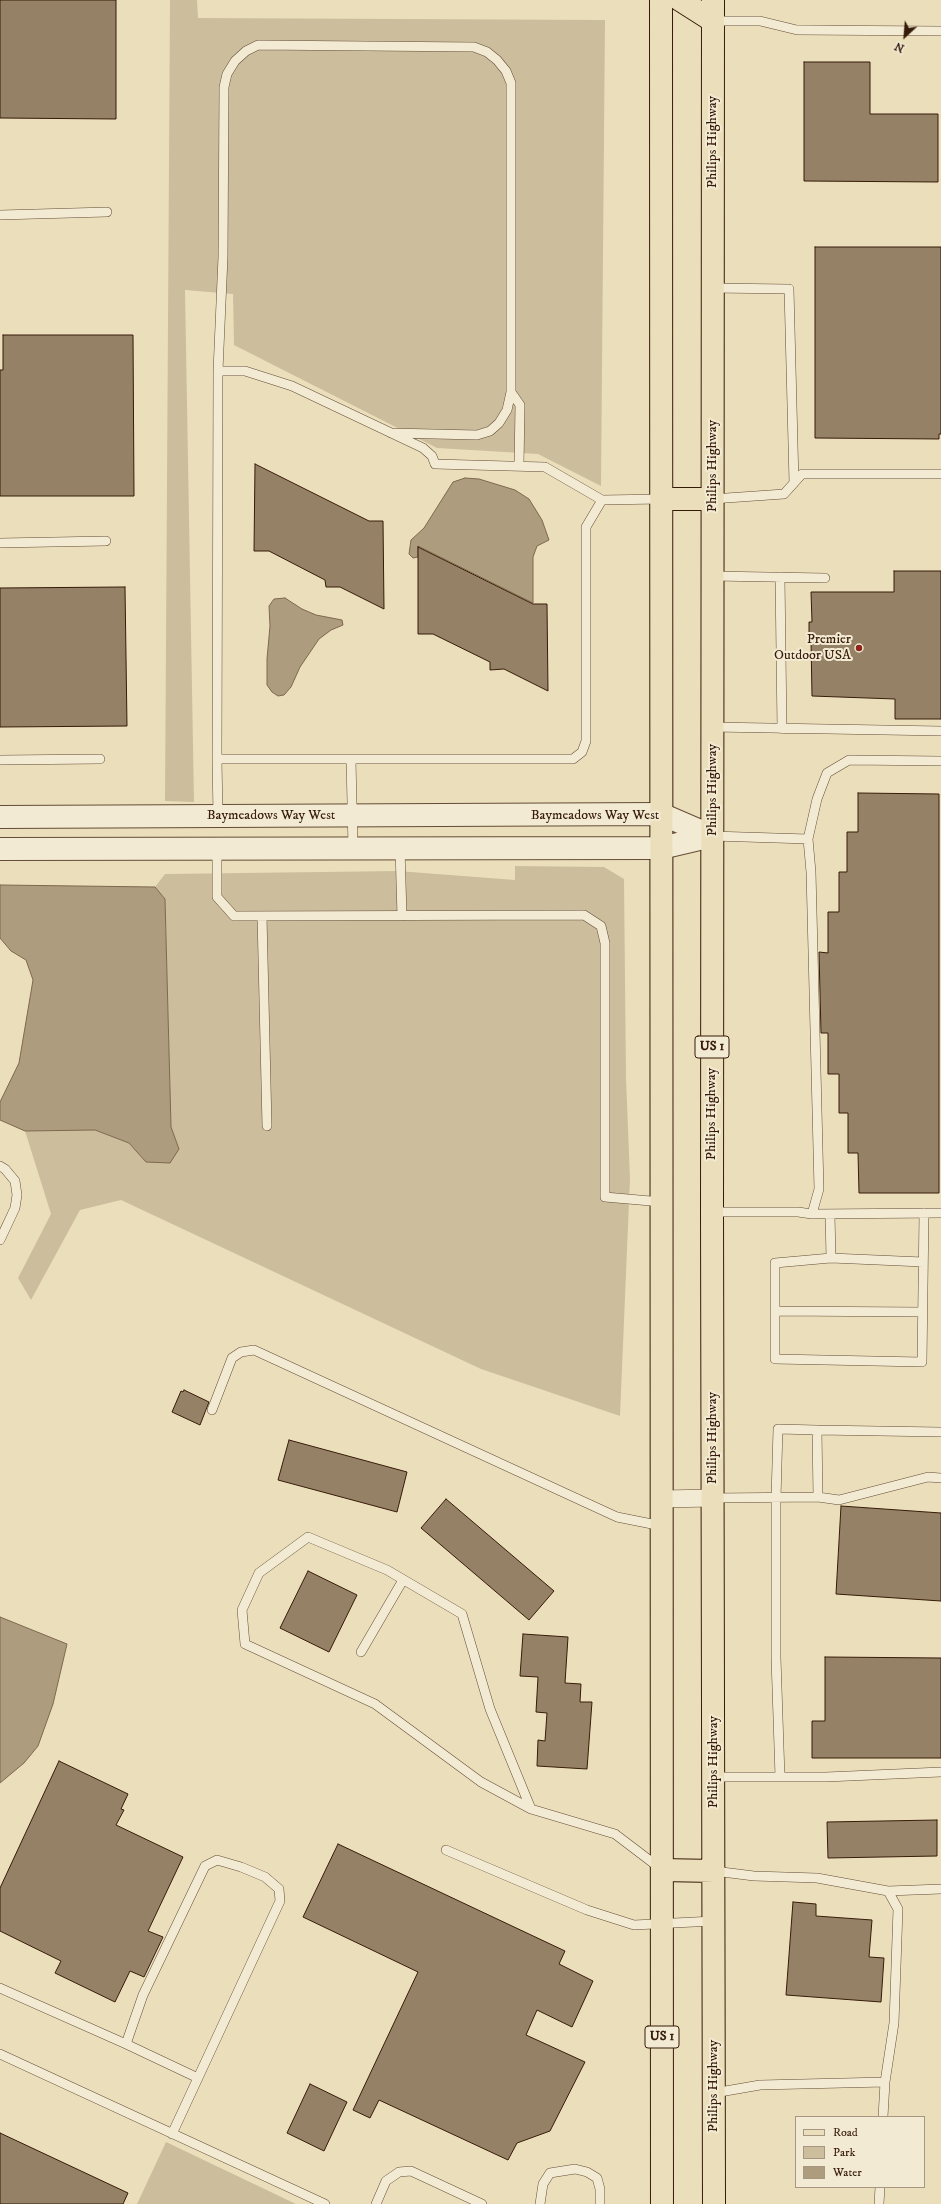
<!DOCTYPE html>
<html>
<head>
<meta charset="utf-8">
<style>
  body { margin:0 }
  #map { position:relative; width:941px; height:2204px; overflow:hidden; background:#ebdfbb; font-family:"IM FELL DW Pica",serif }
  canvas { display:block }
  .legend { position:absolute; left:795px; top:2116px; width:130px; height:72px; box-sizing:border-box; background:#f2ead3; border:1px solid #a79782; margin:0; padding:5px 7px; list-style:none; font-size:12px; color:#371b09 }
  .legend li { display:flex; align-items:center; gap:8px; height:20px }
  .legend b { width:20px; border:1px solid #a79782 }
  .north { position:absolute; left:885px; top:16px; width:40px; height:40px; -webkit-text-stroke:3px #f2ead3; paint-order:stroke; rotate:206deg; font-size:11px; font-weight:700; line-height:16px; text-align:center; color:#371b09 }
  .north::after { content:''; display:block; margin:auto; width:14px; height:18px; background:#371b09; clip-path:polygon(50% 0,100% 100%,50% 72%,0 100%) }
</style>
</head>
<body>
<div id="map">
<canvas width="941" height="2204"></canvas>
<ul class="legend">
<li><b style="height:5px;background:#ebdfbb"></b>Road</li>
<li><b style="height:11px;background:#ccbe9d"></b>Park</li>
<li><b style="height:11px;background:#ae9c7e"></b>Water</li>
</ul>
<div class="north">N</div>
</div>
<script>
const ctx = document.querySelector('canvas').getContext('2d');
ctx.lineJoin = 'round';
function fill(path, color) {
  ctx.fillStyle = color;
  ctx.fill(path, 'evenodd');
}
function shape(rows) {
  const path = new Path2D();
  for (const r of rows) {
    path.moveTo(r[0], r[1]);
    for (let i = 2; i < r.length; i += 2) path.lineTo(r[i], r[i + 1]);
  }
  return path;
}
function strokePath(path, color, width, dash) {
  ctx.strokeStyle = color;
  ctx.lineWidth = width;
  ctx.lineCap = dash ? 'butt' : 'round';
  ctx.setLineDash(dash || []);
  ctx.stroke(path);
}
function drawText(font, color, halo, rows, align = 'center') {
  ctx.font = font + ' "IM FELL DW Pica",serif';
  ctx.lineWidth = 4;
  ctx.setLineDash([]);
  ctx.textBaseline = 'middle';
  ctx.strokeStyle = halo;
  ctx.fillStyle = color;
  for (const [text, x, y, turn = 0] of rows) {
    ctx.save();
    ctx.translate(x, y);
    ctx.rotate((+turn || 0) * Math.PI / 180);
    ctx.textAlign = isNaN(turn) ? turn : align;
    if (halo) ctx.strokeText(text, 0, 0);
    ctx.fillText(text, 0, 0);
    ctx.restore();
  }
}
fill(shape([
  [170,0,197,0,198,18,605,20,601,486,538,454,437,448,234,345,233,294,185,290,194,802,165,801],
  [515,866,604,867,624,879,626,1078,630,1179,620,1416,481,1369,121,1200,80,1210,31,1300,18,1278,51,1214,25,1131,95,1130,129,1143,147,1162,179,1149,171,1127,165,899,155,887,165,874,398,871,515,880],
  [166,2142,296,2204,137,2204]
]), '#ccbe9d');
const water = shape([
  [465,478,479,479,515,490,529,499,542,520,549,540,537,546,533,557,533,603,418,546,418,557,413,558,409,554,411,540,424,528,453,482,465,478],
  [285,598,302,609,316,615,342,620,343,625,331,630,319,639,300,667,291,687,284,695,278,696,272,692,267,685,267,659,270,626,269,606,274,599,285,598],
  [0,885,155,887,165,899,171,1127,179,1149,170,1163,146,1162,129,1143,95,1130,25,1131,0,1120,0,1102,19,1063,33,980,26,960,11,951,0,938,0,885],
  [0,1617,67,1644,53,1704,38,1746,24,1763,0,1783,0,1617]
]);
fill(water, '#ae9c7e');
strokePath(water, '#7e684f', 1);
const building = shape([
  [0,0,116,0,116,119,0,118,0,0],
  [804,62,870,62,870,114,938,114,938,182,804,181,804,62],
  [815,247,941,247,941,434,939,434,939,439,815,438,815,247],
  [3,335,133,335,134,496,0,496,0,370,3,370,3,335],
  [255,464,369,521,383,521,384,609,340,587,326,587,325,580,269,551,254,551,255,464],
  [418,547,533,604,547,604,548,691,504,669,490,670,490,662,433,634,418,634,418,547],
  [894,571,941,571,941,719,895,719,895,699,812,696,811,641,809,641,809,622,812,622,811,592,894,592,894,571],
  [125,587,127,726,0,727,0,588,125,587],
  [858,793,939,794,939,1193,859,1193,858,1153,848,1153,848,1113,839,1113,839,1074,828,1074,828,1033,821,1033,819,952,828,953,828,912,839,912,839,872,847,872,847,832,858,832,858,793],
  [184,1390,209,1402,200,1425,172,1412,181,1391,183,1392,184,1390],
  [289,1440,407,1472,397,1512,278,1480,289,1440],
  [446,1499,554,1591,529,1620,421,1528,446,1499],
  [841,1506,941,1513,941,1601,836,1594,841,1506],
  [308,1571,357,1595,329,1652,280,1628,308,1571],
  [523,1634,568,1637,565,1683,581,1684,580,1702,592,1702,587,1769,537,1766,538,1740,545,1741,547,1713,536,1712,538,1677,520,1676,523,1634],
  [825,1657,941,1658,941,1758,812,1758,812,1721,825,1721,825,1657],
  [59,1761,128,1794,121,1809,124,1810,116,1825,183,1857,148,1931,163,1937,144,1977,130,1971,115,2002,55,1973,61,1961,0,1931,0,1888,59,1761],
  [937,1820,937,1856,828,1858,827,1822,937,1820],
  [338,1844,565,1951,559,1964,593,1981,572,2027,537,2010,526,2035,585,2062,550,2131,517,2143,508,2160,379,2100,370,2118,353,2110,418,1972,303,1917,338,1844],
  [793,1902,816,1904,816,1916,872,1920,869,1957,884,1958,881,2002,786,1995,793,1902],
  [310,2084,347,2102,324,2151,287,2133,310,2084],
  [0,2133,128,2193,123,2204,0,2204,0,2133]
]);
fill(building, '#958166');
strokePath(building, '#371b09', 1);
const service = shape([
  [713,21,760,21,797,30,941,31],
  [0,215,107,212],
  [713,288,789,289,794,483],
  [218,371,245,371,292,386,423,448,432,456,435,464,545,467,602,500,661,499],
  [511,392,520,405,519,466],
  [391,433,477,435,490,431,499,423,507,410,511,392,511,83,506,71,497,60,487,52,474,47,258,45,246,51,235,61,227,74,224,87,223,257,218,371,217,759,573,759,582,752,586,741,586,527,602,500],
  [712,499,784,494,802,474,941,474],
  [0,543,106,541],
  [713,576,825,578],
  [780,577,782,729],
  [713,727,941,731],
  [217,759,218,816],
  [351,759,353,848],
  [0,760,100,759],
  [808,839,817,799,827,773,849,760,941,761],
  [400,848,402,916],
  [217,849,217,897,234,916,584,915,601,926,605,943,605,1197,662,1202],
  [262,916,267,1126],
  [0,1166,5,1169,15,1181,17,1195,15,1208,0,1240],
  [712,1212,798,1212,812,1214,819,1189,811,872,808,839,712,836],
  [812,1214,941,1213],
  [830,1214,831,1258,775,1263,775,1359,922,1362,924,1213],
  [831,1258,923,1262],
  [775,1311,923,1312],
  [212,1410,232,1358,241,1352,254,1350,617,1517,662,1526],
  [818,1497,839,1500,928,1477,941,1478],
  [713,1498,818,1497,817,1430,941,1432],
  [361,1652,403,1580],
  [714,1777,780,1777,776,1658,776,1498,778,1429,817,1430],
  [780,1777,826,1777,941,1772],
  [531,1809,481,1782,375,1704,245,1644,242,1610,259,1573,308,1537,387,1570,462,1614,490,1709,531,1809,615,1834,661,1869],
  [446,1850,587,1910,634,1925,714,1921],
  [888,1891,941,1889],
  [0,1988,126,2044,143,1995,205,1866,217,1860,241,1867,265,1877,279,1889,280,1901,172,2134],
  [126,2044,198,2078],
  [0,2054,325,2204],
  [714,2093,760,2085,885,2082,894,2023,898,1909,888,1891,817,1878,754,1876,714,1871],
  [883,2117,885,2082],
  [376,2204,386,2181,399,2172,411,2171,482,2204],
  [540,2204,543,2184,550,2173,575,2169,587,2172,597,2178,600,2189,600,2204],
  [879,2204,880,2187]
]);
const minor = shape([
  [662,1499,713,1498]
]);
const tertiary = shape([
  [0,817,661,814,712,836],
  [0,849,661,848,712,836]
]);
const primary = shape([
  [661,0,662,2204],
  [680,0,713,21],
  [713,0,712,1212,714,2204],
  [661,499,712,499],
  [662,1870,714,1871]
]);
strokePath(service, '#644c36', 10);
strokePath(minor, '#644c36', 18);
strokePath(tertiary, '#644c36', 24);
strokePath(primary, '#371b09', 24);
strokePath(service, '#f2ead3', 9);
strokePath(minor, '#f2ead3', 17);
strokePath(tertiary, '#f2ead3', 22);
strokePath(primary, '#ebdfbb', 22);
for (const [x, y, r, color] of [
  [859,648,4,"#8f2418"]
]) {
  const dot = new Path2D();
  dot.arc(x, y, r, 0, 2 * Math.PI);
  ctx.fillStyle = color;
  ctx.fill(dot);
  strokePath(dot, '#f2ead3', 1.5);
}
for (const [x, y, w] of [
  [712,1047,34],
  [662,2037,34]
]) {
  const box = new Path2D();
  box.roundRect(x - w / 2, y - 11, w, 22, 3);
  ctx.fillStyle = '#f2ead3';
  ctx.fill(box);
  strokePath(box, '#371b09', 1);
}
drawText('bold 13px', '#371b09', null, [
  ["US 1",712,1047],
  ["US 1",662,2037]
]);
drawText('14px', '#371b09', '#f2ead3', [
  ["Philips Highway",713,142,-90],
  ["Philips Highway",713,466,-90],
  ["Philips Highway",713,790,-90],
  ["Baymeadows Way West",271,816],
  ["Baymeadows Way West",595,816],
  ["Philips Highway",712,1114,-90],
  ["Philips Highway",713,1438,-90],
  ["Philips Highway",714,1762,-90],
  ["Philips Highway",714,2086,-90]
]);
drawText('14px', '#371b09', '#f2ead3', [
  ["Premier",851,640],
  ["Outdoor USA",851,656]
], 'right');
</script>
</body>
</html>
